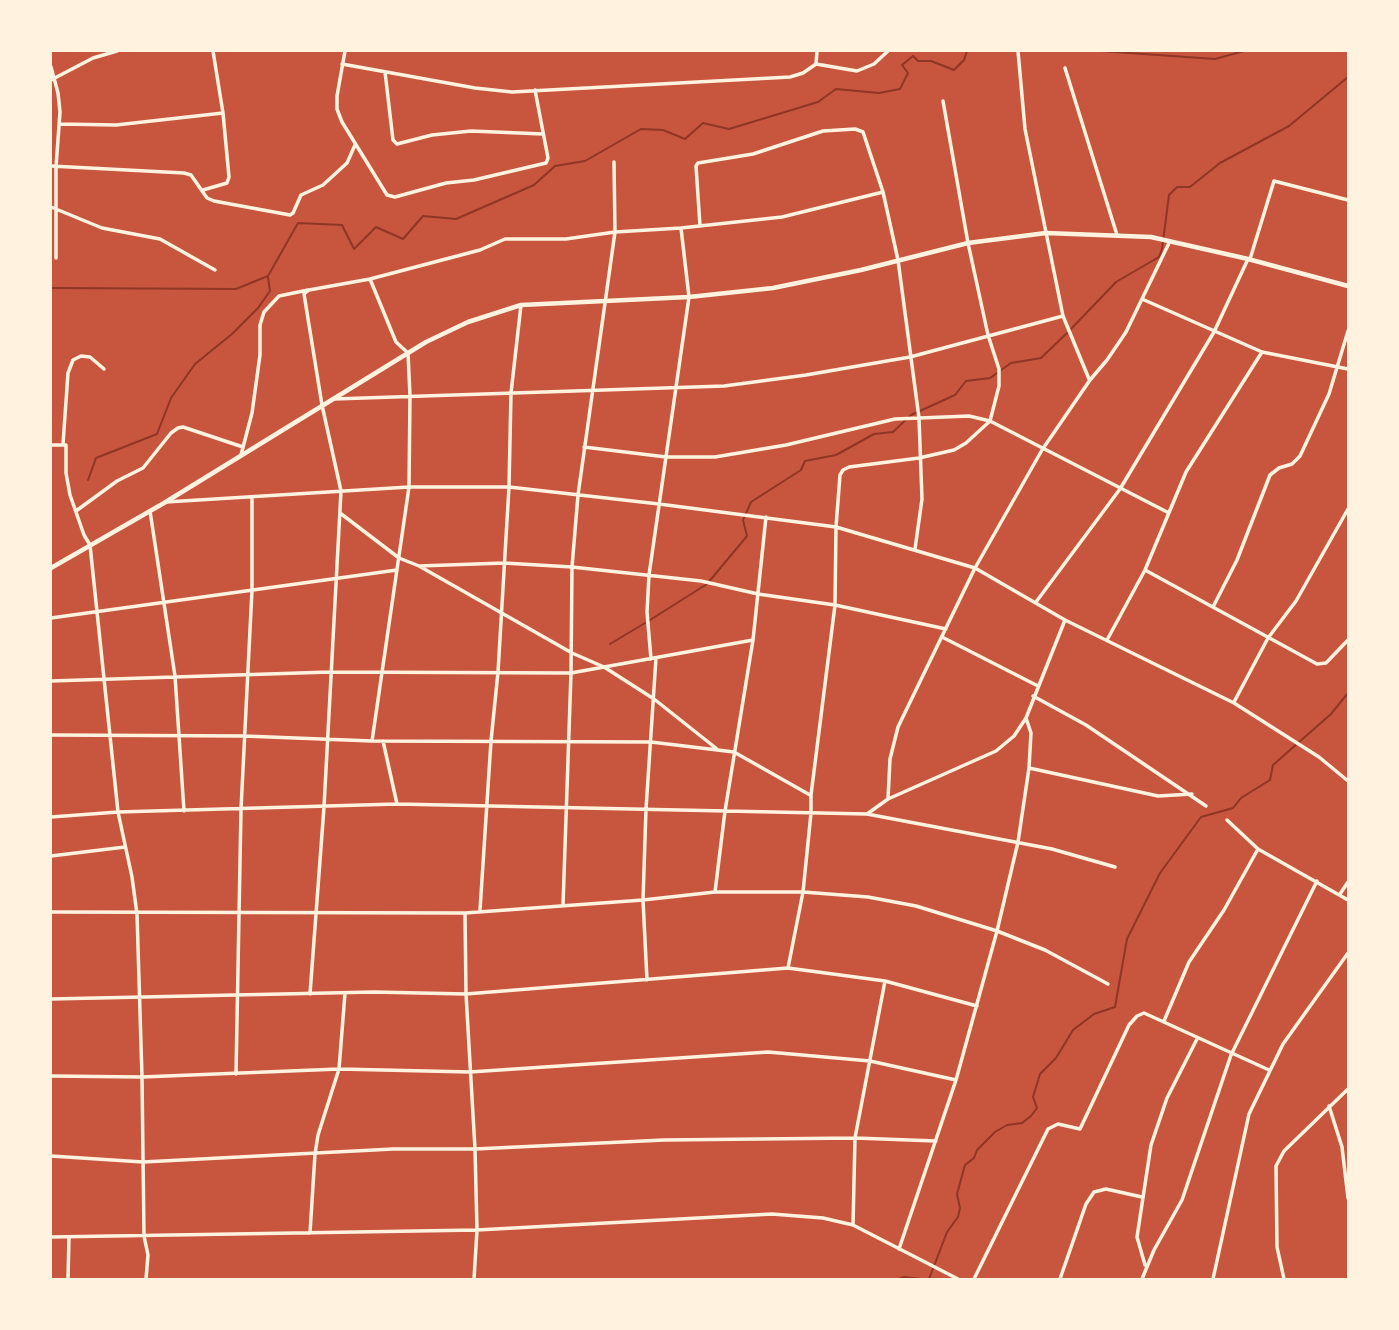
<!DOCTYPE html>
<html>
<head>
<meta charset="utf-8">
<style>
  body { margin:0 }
  #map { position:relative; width:1399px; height:1330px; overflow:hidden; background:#c8553d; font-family:"Open Sans",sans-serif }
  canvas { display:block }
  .frame { position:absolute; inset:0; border:52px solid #fff3e0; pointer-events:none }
</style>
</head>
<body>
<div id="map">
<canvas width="1399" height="1330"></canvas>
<div class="frame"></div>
</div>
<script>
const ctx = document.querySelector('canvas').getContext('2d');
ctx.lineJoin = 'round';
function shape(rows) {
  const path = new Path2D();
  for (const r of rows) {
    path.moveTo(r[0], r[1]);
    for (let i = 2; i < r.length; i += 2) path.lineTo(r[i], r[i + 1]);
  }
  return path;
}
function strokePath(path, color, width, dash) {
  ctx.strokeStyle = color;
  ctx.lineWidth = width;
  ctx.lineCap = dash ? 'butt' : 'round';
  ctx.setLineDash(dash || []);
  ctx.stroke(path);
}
strokePath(shape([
  [1101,51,1215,59,1244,51],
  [51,288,236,289,268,276,298,223,342,225,354,249,376,227,403,239,423,216,456,219,534,185,555,166,585,161,641,129,663,130,685,139,703,123,729,129,818,102,836,89,879,93,900,89,908,73,902,65,913,56,918,61,931,61,954,70,964,60,967,51],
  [1071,329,1116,282,1159,257,1162,249,1169,195,1177,187,1190,187,1220,163,1289,126,1348,77],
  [1001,370,1011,363,1041,358,1067,333],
  [88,480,96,458,157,434,171,398,195,364,232,334,258,308,270,291,268,277],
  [650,620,707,584,747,536,743,520,751,502,801,470,805,461,836,455,874,434,893,432,911,415,955,395,966,381,990,378,997,373],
  [610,644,645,623],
  [898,1279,904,1277,921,1279],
  [929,1279,947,1232,958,1217,960,1208,957,1194,965,1165,974,1158,977,1150,995,1132,1007,1125,1022,1123,1031,1116,1037,1108,1033,1097,1040,1074,1056,1058,1073,1030,1094,1014,1115,1007,1127,939,1160,873,1201,817,1233,808,1241,798,1270,780,1273,765,1331,714,1348,693]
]), '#8f3625', 2);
strokePath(shape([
  [345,51,337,96,337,109,342,122,387,195,395,197,446,183,474,180,546,163,548,158,535,90],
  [1018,51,1025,129,1063,316,1089,379],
  [342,64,475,88,512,92,790,77,803,73,816,64,857,71,874,64,888,51],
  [816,64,817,51],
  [51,67,58,93,60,112,56,167,56,258],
  [1065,68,1117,235],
  [385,72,393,140,397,144,432,135,471,131,543,134],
  [51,80,93,58,117,51],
  [59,124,116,125,223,113],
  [51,166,184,173,191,175,207,198,214,201,290,215,293,213,301,195,323,185,347,163,355,145],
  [203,190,227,183,229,177,223,113,213,51],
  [51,207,102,228,160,239,215,270],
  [700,226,696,166,698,163,753,154,823,131,855,129,863,132,883,192,898,260,919,418,922,499,915,549],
  [1250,259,1274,181,1348,200],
  [370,279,396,342,408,353,410,396,409,487,372,741],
  [1142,299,1262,352,1348,369],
  [334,399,724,386,806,375,910,357,1063,316],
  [63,444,68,373,73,360,81,356,90,357,104,369],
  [51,445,66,445,66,473,70,495,84,535,90,545,118,812,132,877,137,914,142,1077,144,1236,148,1255,146,1279],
  [584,447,666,457,715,457,786,445,895,419,969,416,990,421,1169,513],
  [241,455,252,413,260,355,260,325,264,312,279,296,308,290],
  [166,502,409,487,509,487,659,504,836,527,975,568,1065,620,1234,703,1319,757,1348,781],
  [76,511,117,481,143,468,171,433,178,428,183,427,243,447],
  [150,511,175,676,184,811],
  [340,513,399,558,419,566,572,653,604,667,654,699,717,749],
  [419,566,504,563,572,567,701,581,758,594,835,605,946,629],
  [1145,570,1317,664,1326,663,1348,640],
  [1036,602,1120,489,1214,332,1248,259],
  [1213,607,1237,560,1270,475,1279,468,1292,464,1300,456,1329,394,1348,331],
  [51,618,397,570],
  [942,637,1038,686],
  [1107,640,1145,570,1186,472,1262,352],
  [651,659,647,612,649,575,689,297,681,228],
  [51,681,330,672,571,673,753,640],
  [1033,696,1086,725,1206,806],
  [1234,702,1268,638,1296,601,1348,509],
  [51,735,244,736,372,741,651,742,734,752,810,795],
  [383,741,397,804],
  [1029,768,1158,796,1192,794],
  [888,799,890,759,898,727,975,568,1042,450,1090,380,1107,360,1126,332,1170,241],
  [867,814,888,799,996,751,1014,736,1026,718,1065,620],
  [51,817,118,812,397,804,867,814,1052,849,1115,867],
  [1227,820,1258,849,1348,900],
  [51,856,125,847],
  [715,892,725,811,753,640,766,517],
  [1340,894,1348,882],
  [563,905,571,673,572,567,578,495,615,232,681,228,782,217,883,192],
  [480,910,491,741,498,672,509,487,511,393,521,305],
  [51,912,465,913,643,900,715,892,803,892,868,897,916,906,997,931,1045,950,1108,984],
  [465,913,466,994,475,1149,477,1230,474,1279],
  [788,968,803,892,811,813,811,795,835,605,836,527,840,475,843,470,849,467,919,458,954,450,966,443,990,421,999,386,999,369,988,335,968,243,943,101],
  [647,980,643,900,646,809,656,658],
  [310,994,324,807,341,491,322,405,304,294,309,290,370,279,480,250,505,239,566,239,615,232,614,162],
  [51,999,374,992,466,994,788,968,885,981,977,1006],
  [1164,1021,1189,962,1224,910,1258,849],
  [236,1074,241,809,252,590,252,497],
  [51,1076,142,1077,339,1069,470,1072,768,1052,870,1061,956,1080],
  [1329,1106,1342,1147,1348,1198],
  [51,1156,143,1162,393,1149,475,1149,664,1140,855,1138,936,1141],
  [853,1225,855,1138,885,981],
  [310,1233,315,1154,318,1135,339,1069,345,993],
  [51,1237,477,1230,772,1214,823,1218,853,1225,958,1279],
  [899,1249,956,1080,997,931,1018,842,1029,768,1031,733,1026,718],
  [1145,1265,1137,1237,1151,1145,1167,1098,1197,1039],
  [68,1279,69,1237],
  [974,1279,1048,1129,1058,1124,1080,1129,1129,1025,1137,1016,1144,1013,1269,1070],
  [1060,1279,1086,1204,1094,1192,1106,1189,1142,1197],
  [1142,1279,1154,1250,1182,1200,1231,1055,1317,881],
  [1213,1279,1249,1114,1283,1044,1348,953],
  [1284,1279,1277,1247,1276,1166,1284,1151,1348,1089]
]), '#fff3e0', 3.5);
strokePath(shape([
  [51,568,164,503,426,342,468,322,521,305,689,297,773,288,861,270,968,243,1046,233,1151,237,1248,259,1348,286]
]), '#fff3e0', 4.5);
</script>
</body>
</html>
